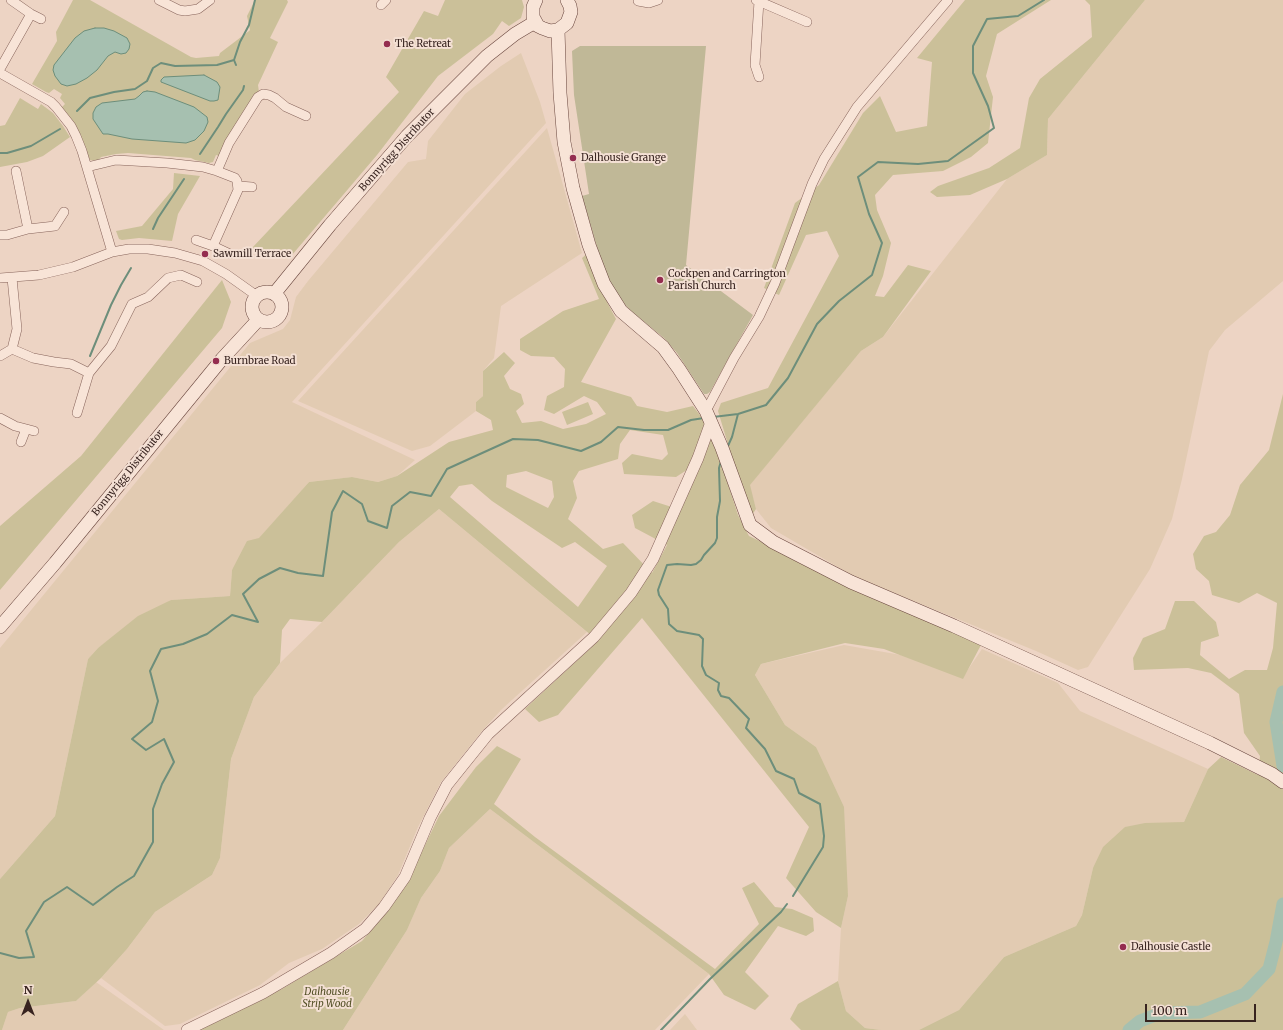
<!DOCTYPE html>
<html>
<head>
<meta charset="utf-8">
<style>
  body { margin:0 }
  #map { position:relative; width:1283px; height:1030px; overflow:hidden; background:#edd4c4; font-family:Merriweather,serif }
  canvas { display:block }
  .north { position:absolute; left:8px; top:982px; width:40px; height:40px; -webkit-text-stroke:3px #f4e0d4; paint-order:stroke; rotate:0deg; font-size:11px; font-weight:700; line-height:16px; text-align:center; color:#37231f }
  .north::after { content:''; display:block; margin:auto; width:14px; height:18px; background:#37231f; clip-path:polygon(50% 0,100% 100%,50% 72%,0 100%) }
  .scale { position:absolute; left:1145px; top:1004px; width:111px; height:18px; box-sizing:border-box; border:2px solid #37231f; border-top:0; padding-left:5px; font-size:12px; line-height:14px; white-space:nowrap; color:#37231f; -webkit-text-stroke:3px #f4e0d4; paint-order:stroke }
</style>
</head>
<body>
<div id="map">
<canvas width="1283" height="1030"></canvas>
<div class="north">N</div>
<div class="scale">100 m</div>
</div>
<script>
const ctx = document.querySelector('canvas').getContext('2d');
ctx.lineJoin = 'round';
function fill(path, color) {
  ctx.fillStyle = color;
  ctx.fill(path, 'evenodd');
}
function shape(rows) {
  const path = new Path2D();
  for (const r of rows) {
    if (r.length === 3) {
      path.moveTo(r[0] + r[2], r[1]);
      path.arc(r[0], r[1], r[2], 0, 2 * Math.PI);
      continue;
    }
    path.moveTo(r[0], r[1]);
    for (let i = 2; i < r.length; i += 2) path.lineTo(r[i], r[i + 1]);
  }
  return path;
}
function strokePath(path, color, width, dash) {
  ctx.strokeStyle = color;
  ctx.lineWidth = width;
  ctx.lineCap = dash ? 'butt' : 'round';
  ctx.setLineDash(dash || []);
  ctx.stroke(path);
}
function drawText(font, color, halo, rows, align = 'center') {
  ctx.font = font + ' Merriweather,serif';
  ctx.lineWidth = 4;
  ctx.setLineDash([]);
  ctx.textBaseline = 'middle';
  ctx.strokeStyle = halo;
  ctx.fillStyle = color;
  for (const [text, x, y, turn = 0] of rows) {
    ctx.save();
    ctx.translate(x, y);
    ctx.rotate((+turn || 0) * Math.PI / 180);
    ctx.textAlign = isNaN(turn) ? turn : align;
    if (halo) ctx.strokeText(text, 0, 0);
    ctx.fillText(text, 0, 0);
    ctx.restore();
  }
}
fill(shape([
  [1145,0,1283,0,1283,281,1225,330,1209,351,1182,479,1172,519,1150,569,1088,667,1078,670,1036,651,855,577,771,528,756,509,749,485,861,351,883,337,1007,179,1047,155,1048,119],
  [521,53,540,102,546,123,292,402,415,460,397,476,378,482,352,477,309,482,232,570,230,596,171,600,98,648,88,659,55,816,0,879,0,648,250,343,283,329,290,320,296,297,308,281,408,162,426,159,428,141,465,94,501,66],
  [547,128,582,253,501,306,494,358,483,371,483,396,476,402,476,411,430,446,412,451,298,401],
  [439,509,587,632,502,709,482,731,441,782,418,827,398,875,379,904,359,924,322,949,289,963,260,985,180,1024,165,1026,101,978,127,949,155,912,212,875,220,858,231,759,254,697,280,663,322,622,399,542],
  [844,645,901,655,963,677,982,649,1058,683,1080,711,1208,769,1184,822,1179,823,1093,868,1082,915,1076,926,1004,957,959,1010,919,1030,881,1030,865,1028,846,1011,838,981,841,928,848,896,816,747,785,725,755,675,761,664],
  [490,809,709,974,655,1030,343,1030,407,930,421,898,440,871,449,848],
  [96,982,164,1030,2,1030,8,1012,20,1008,76,1001],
  [685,1014,697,1030,670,1030]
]), '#e2cbb2');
fill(shape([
  [73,0,90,0,191,57,196,58,219,56,220,53,249,31,250,30,247,16,255,0,287,0,288,2,270,38,278,42,258,85,259,92,219,156,216,155,213,162,209,163,195,160,191,158,128,153,116,154,101,157,98,161,90,160,62,107,65,104,60,98,62,94,54,89,49,93,46,92,32,84,57,41,56,32],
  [445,0,522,0,524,7,521,18,509,26,502,21,493,34,438,76,377,155,292,255,257,254,252,248,399,92,386,77,424,11,438,16],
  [965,0,1051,0,997,34,986,76,993,97,988,143,971,157,943,171,893,175,875,195,877,210,891,243,883,276,875,296,884,297,908,265,931,271,883,337,861,351,750,485,756,509,752,515,748,511,718,411,721,403,768,388,839,256,827,231,806,235,779,295,764,288,795,203,819,185,863,113,880,96,896,132,927,126,932,62,917,58],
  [1085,0,1145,0,1048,119,1047,155,1007,179,970,195,937,197,930,192,938,186,989,168,1020,148,1029,98,1040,79,1092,37,1090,5],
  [20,98,38,109,41,104,53,113,63,126,70,137,43,156,27,162,0,167,0,126,5,125],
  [174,173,200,176,178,214,172,241,139,238,122,240,119,239,116,231,142,226,173,189],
  [588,253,608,304,616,319,581,382,631,397,637,406,667,412,693,406,706,423,693,466,676,477,624,474,622,463,632,454,662,460,668,454,663,435,630,430,620,444,618,459,579,471,573,481,577,498,568,519,603,549,623,543,652,573,667,545,635,528,632,515,653,501,681,510,709,439,713,438,738,515,749,536,981,645,963,679,884,649,845,643,761,664,755,675,785,725,816,747,844,807,848,896,841,928,816,912,786,878,809,827,642,618,558,715,539,722,525,709,598,641,439,509,399,542,322,622,290,619,282,630,280,663,254,697,231,759,220,858,212,875,155,912,127,949,101,978,76,1001,20,1008,8,1012,2,1030,0,1030,0,879,55,816,88,659,98,648,138,616,171,600,230,596,232,570,247,541,259,538,309,482,352,477,378,482,397,476,449,442,493,430,491,420,476,411,476,402,483,396,483,371,504,352,515,363,504,376,510,389,521,394,524,404,516,411,522,423,541,421,563,429,586,424,606,414,597,402,584,396,554,414,544,410,547,396,564,387,565,369,554,357,531,356,520,350,520,339,563,311,599,299,582,258],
  [526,471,552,481,554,497,548,508,506,487,507,475],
  [472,484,492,501,562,548,575,542,607,566,578,607,450,497,459,486],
  [222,280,231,302,222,328,0,590,0,526,81,456],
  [1283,394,1283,1030,919,1030,959,1010,1004,957,1076,926,1082,915,1093,868,1103,847,1125,827,1145,823,1184,822,1208,769,1221,757,1258,775,1260,756,1244,733,1239,694,1211,673,1188,668,1134,670,1133,658,1143,638,1165,629,1175,601,1194,601,1216,622,1219,636,1201,642,1200,655,1229,679,1245,670,1267,670,1273,648,1277,603,1257,593,1239,603,1212,595,1209,581,1196,569,1193,554,1204,536,1216,532,1230,515,1240,485,1269,450],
  [588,402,593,414,567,425,562,412],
  [497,746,521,759,494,804,535,837,715,969,759,924,742,888,754,882,775,907,792,909,813,918,814,931,806,936,778,926,745,972,769,996,755,1010,724,995,709,974,490,809,449,848,440,871,421,898,407,930,343,1030,198,1030,208,1023,282,989,362,941,388,910,413,870,439,816,476,767],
  [838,981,846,1011,865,1028,881,1030,801,1030,790,1019,798,1004]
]), '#cbc099');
fill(shape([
  [580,46,706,46,686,265,753,315,710,392,707,394,704,394,677,353,664,338,631,311,618,297,607,276,599,254,582,196,589,194,574,95,572,51]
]), '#c0b897');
const water = shape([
  [95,28,104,28,114,31,127,38,130,44,129,49,126,53,121,54,115,52,108,56,97,70,87,78,76,84,67,86,61,84,55,76,53,70,54,65,75,38,84,31,95,28],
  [204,75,217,82,220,87,218,100,214,101,210,101,161,82,161,80,164,77,204,75],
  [147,91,155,92,194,107,207,117,208,122,204,131,195,140,186,143,132,139,108,134,103,134,93,119,93,113,96,107,102,103,135,99,139,96,143,92,147,91]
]);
fill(water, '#a6c0b0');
strokePath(water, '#6d8e7b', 1);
strokePath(shape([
  [234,60,236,65],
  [77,111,90,98,114,92,135,89,147,81,153,68,161,63,175,66,217,65,234,60,240,42,249,25,255,0],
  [0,153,7,153,31,146,60,129],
  [200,154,218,127,226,114,243,90,244,86],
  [153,229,158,218,184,179],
  [90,356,111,305,121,285,131,268],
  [713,417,738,414,766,405,788,378,817,324,839,301,872,275,882,243,869,214,858,177,878,162,918,164,948,161,994,128,988,106,973,73,973,46,987,19,1018,16,1044,0],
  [727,448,732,437,738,414],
  [721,461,719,468,720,501,717,517,717,538,715,543,704,555,701,560,696,564,691,565,677,564,667,565,658,590,659,595,668,609,669,624,677,631,699,635,703,639,702,666,706,675,719,683,718,690,721,696,729,698,749,719,746,728,765,749,776,771,794,779,799,793,820,804,824,836,823,847,793,896],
  [0,953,19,958,34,957,26,931,44,902,67,887,93,905,117,887,134,876,153,842,153,809,162,784,174,762,164,739,146,750,132,739,152,722,158,701,150,671,161,649,183,644,207,634,232,615,258,622,243,594,259,579,280,568,298,573,323,576,332,512,343,491,362,504,368,521,387,528,392,506,410,492,431,496,447,469,513,439,538,440,581,451,601,442,618,427,644,430,668,430,691,420,704,418],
  [661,1030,710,979,781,912,787,904]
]), '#6d8e7b', 2);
strokePath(shape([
  [1283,692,1276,722,1283,766],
  [1129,1030,1140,1021,1161,1013,1200,1012,1245,994,1269,969,1276,942,1283,904]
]), '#a6c0b0', 13);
const minor = shape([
  [11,0,31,14,41,19],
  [159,0,179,10,185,11,198,9,210,0],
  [756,0,807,22],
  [638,1,649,3,658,0],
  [381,5,386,0],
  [0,69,31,14],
  [0,73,51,102,56,107,71,126,76,136,82,151,112,252],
  [759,77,755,65,759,1],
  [87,167,116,160,167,163,203,167,217,171,235,178,237,181,238,190,213,246],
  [16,171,28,229],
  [217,171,229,143,258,97,263,94,269,95,275,98,286,107,306,116],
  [239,186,252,187],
  [0,235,7,235,28,229,55,226,64,212],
  [196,240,213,246,230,254],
  [0,278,39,275,73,267,112,252,129,249,148,249,175,253,203,261,226,274,257,296],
  [12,349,33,358,54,362,71,364,89,373,111,346,132,304,148,297,168,278,181,275,197,282],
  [0,356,12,349,17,329,12,278],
  [706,411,734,358,759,317,775,283,812,184,824,159,857,107,948,0],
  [77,413,89,373],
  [0,418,15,426,34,431],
  [21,442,26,429]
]);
const tertiary = shape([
  [187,1030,263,993,331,953,365,929,384,907,405,877,430,818,447,785,488,734,594,637,631,593,653,559,698,458,711,422]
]);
const secondary = shape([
  [536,0,533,7,533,17,538,26,542,28,550,31,558,30,567,23,571,12,570,6,567,0],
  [558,30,560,93,564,142,573,188,589,245,604,284,621,311,663,347,679,369,706,411,722,448,750,525,773,542,851,582,954,626,1210,743,1272,774,1283,782],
  [267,307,15],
  [274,294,330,225,407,136,487,56,515,34,535,22],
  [0,627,55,563,222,359,258,320]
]);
strokePath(minor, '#87645b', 10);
strokePath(tertiary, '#87645b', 12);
strokePath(secondary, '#69463e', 14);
strokePath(minor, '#f8e4d7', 9);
strokePath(tertiary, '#f8e4d7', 11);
strokePath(secondary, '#f8e4d7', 13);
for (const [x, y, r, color] of [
  [387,44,4,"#942d4f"],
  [573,158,4,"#942d4f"],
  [205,254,4,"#942d4f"],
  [660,280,4,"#942d4f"],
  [216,361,4,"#942d4f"],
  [1123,947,4,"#942d4f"]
]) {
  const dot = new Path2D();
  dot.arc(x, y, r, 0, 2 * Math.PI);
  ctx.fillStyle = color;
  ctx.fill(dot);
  strokePath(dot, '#f4e0d4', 1.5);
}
drawText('10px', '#37231f', '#f4e0d4', [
  ["The Retreat",395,44],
  ["Dalhousie Grange",581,158],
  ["Sawmill Terrace",213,254],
  ["Cockpen and Carrington",668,274],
  ["Parish Church",668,286],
  ["Burnbrae Road",224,361],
  ["Dalhousie Castle",1131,947]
], 'left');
drawText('10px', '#37231f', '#f4e0d4', [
  ["Bonnyrigg Distributor",397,150,-48],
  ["Bonnyrigg Distributor",128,473,-51]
]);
drawText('italic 10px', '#535026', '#f4e0d4', [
  ["Dalhousie",327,992],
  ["Strip Wood",327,1004]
]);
</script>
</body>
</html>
